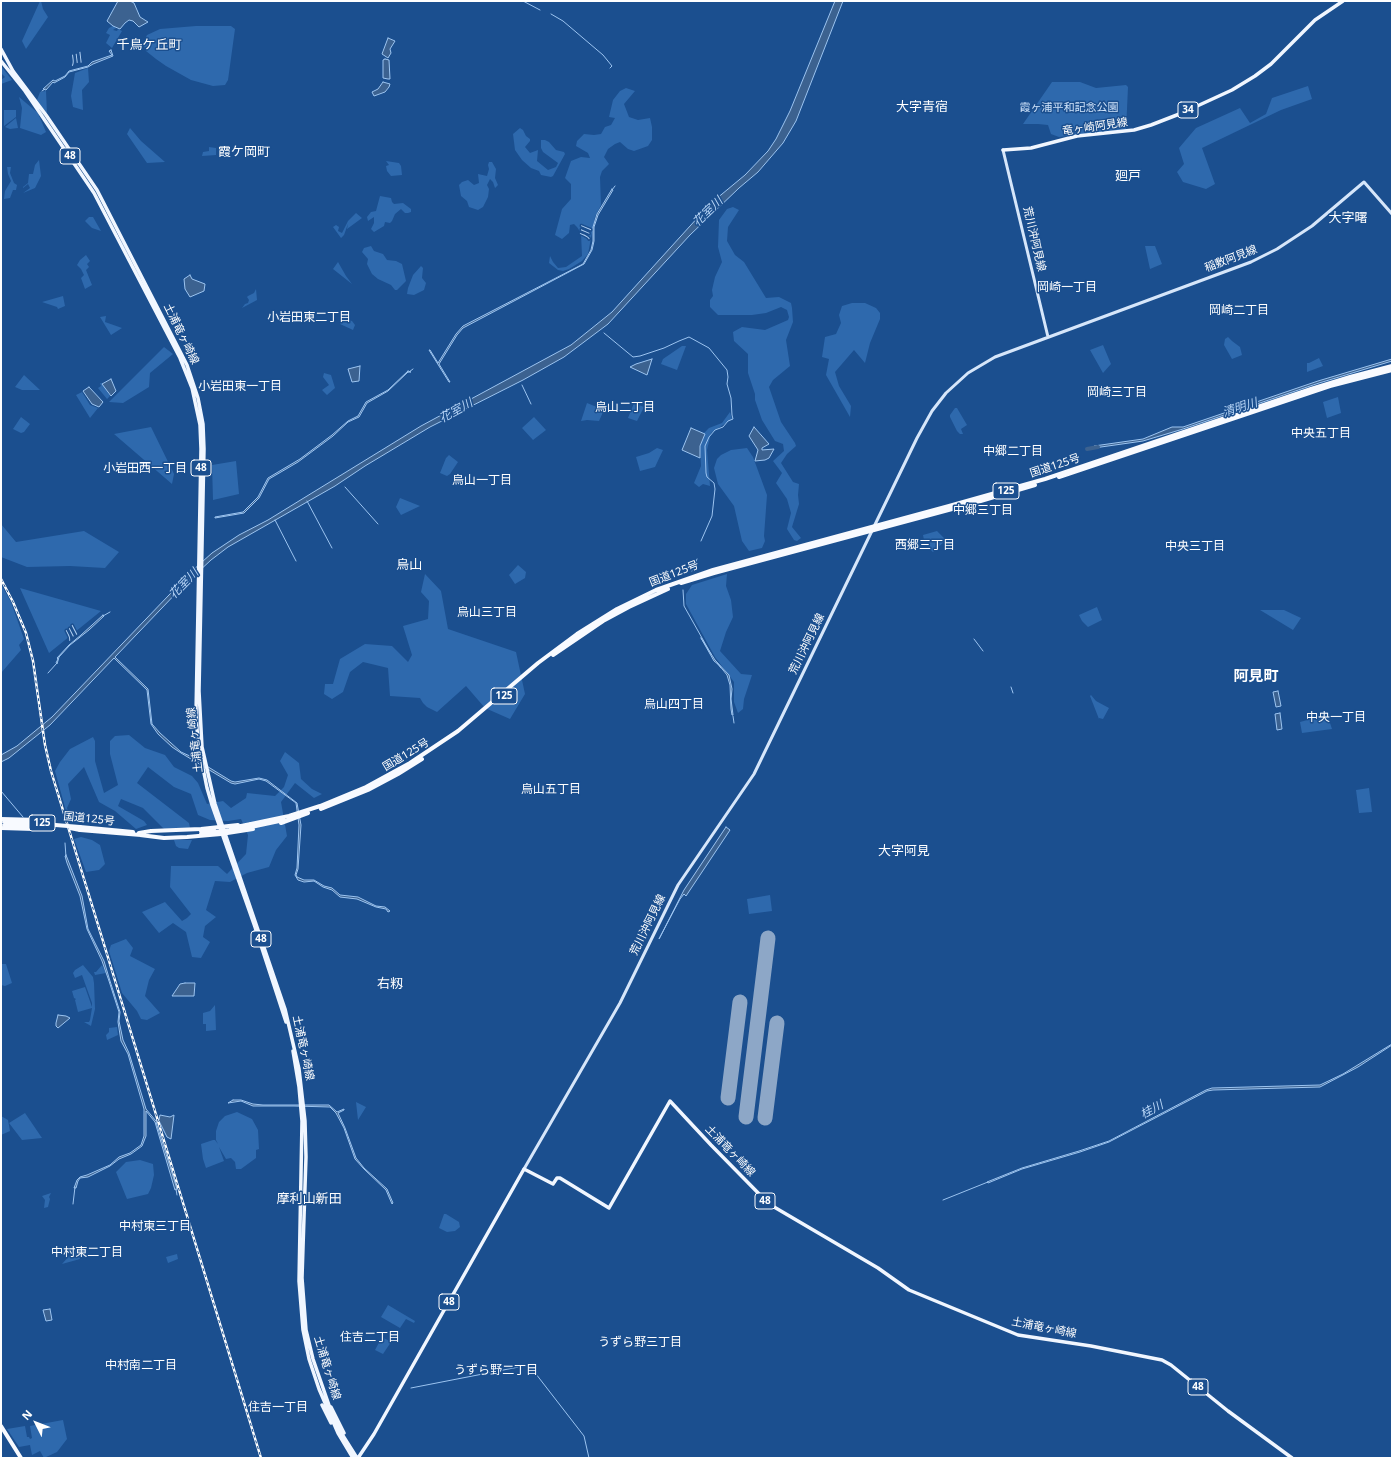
<!DOCTYPE html>
<html>
<head>
<meta charset="utf-8">
<style>
  body { margin:0 }
  #map { position:relative; width:1393px; height:1459px; overflow:hidden; background:#1b4f8f; font-family:"Noto Sans",sans-serif }
  canvas { display:block }
  .frame { position:absolute; inset:0; border:2px solid #fff; pointer-events:none }
  .north { position:absolute; left:16px; top:1403px; width:40px; height:40px; -webkit-text-stroke:3px #1b4f8f; paint-order:stroke; rotate:312deg; font-size:11px; font-weight:700; line-height:16px; text-align:center; color:#fff }
  .north::after { content:''; display:block; margin:auto; width:14px; height:18px; background:#fff; clip-path:polygon(50% 0,100% 100%,50% 72%,0 100%) }
</style>
</head>
<body>
<div id="map">
<canvas width="1393" height="1459"></canvas>
<div class="frame"></div>
<div class="north">N</div>
</div>
<script>
const ctx = document.querySelector('canvas').getContext('2d');
ctx.lineJoin = 'round';
function fill(path, color) {
  ctx.fillStyle = color;
  ctx.fill(path, 'evenodd');
}
function shape(rows) {
  const path = new Path2D();
  for (const r of rows) {
    path.moveTo(r[0], r[1]);
    for (let i = 2; i < r.length; i += 2) path.lineTo(r[i], r[i + 1]);
  }
  return path;
}
function strokePath(path, color, width, dash) {
  ctx.strokeStyle = color;
  ctx.lineWidth = width;
  ctx.lineCap = dash ? 'butt' : 'round';
  ctx.setLineDash(dash || []);
  ctx.stroke(path);
}
function drawText(font, color, halo, rows, align = 'center') {
  ctx.font = font + ' "Noto Sans","Noto Sans JP",sans-serif';
  ctx.lineWidth = 3;
  ctx.setLineDash([]);
  ctx.textBaseline = 'middle';
  ctx.strokeStyle = halo;
  ctx.fillStyle = color;
  for (const [text, x, y, turn = 0] of rows) {
    ctx.save();
    ctx.translate(x, y);
    ctx.rotate((+turn || 0) * Math.PI / 180);
    ctx.textAlign = isNaN(turn) ? turn : align;
    if (halo) ctx.strokeText(text, 0, 0);
    ctx.fillText(text, 0, 0);
    ctx.restore();
  }
}
fill(shape([
  [40,1,41,1,43,9,48,17,26,49,22,41],
  [113,26,116,28,113,30,117,31,118,29,122,31,112,48,106,43,110,35,106,33,109,28],
  [196,26,231,26,235,29,228,80,225,85,213,86,191,80,166,66,156,59,146,51,143,44,147,35,160,29],
  [1,66,12,80,1,84,1,80,5,77,1,73],
  [88,68,89,82,82,90,83,110,73,107,71,96,75,73],
  [1052,82,1080,82,1096,88,1126,85,1128,87,1126,131,1082,134,1059,137,1051,134,1048,125,1038,124,1023,124],
  [1308,86,1312,99,1281,110,1202,148,1215,184,1206,189,1183,182,1177,172,1184,164,1179,148,1196,128,1240,108,1250,123,1266,114,1272,98],
  [626,88,635,91,624,104,629,117,638,120,650,118,652,127,652,140,648,146,634,151,628,149,620,142,615,144,608,149,604,157,609,164,602,171,600,177,601,205,595,217,588,254,582,261,569,269,563,271,558,270,549,263,550,256,553,262,558,268,566,267,582,256,581,233,577,227,574,224,570,225,569,233,562,239,555,235,562,209,571,199,571,184,565,178,571,161,581,157,590,158,588,153,576,146,577,141,584,134,594,135,601,134,605,127,611,125,615,118,609,117,613,100,620,91],
  [46,91,47,114,37,100,40,92],
  [19,97,38,113,46,132,41,135,20,128,22,108],
  [4,110,16,110,16,117,4,126],
  [16,118,18,128,10,129,5,127],
  [130,128,141,141,165,162,147,163,127,134],
  [520,128,523,130,526,136,530,139,530,141,525,147,530,153,538,150,537,161,548,170,556,167,558,163,543,152,541,148,541,140,545,140,549,142,556,150,564,152,565,154,553,176,551,177,541,175,539,171,531,168,522,160,515,150,513,134],
  [209,147,216,148,216,155,202,156,203,152,209,151],
  [39,160,41,176,35,188,23,193,30,188,28,184,23,188,23,187,28,183,29,174,33,174,35,165],
  [386,161,399,163,401,166,402,175,391,176,387,171,386,166,389,165],
  [489,162,492,162,496,169,495,178,498,185,495,188,493,182,490,179,487,185,489,189,488,197,483,207,478,210,469,207,467,201,461,196,459,185,462,182,468,180,474,185,479,183,478,174,487,176,489,169,488,165],
  [7,167,11,167,10,173,14,183,17,185,16,190,13,190,10,198,4,199,5,191,11,181,8,174],
  [380,196,391,198,392,202,394,204,403,203,411,209,411,212,408,213,405,213,401,209,395,214,392,221,390,223,385,222,384,226,374,232,371,229,374,223,374,217,368,221,367,217,371,212,376,211],
  [733,207,739,210,728,227,727,241,735,255,744,262,766,298,779,297,791,303,792,308,793,322,786,340,790,366,773,380,769,387,781,422,795,443,796,446,787,454,781,463,793,482,799,484,798,495,799,504,792,527,801,538,797,541,794,540,787,529,791,513,787,499,776,483,782,473,773,461,784,451,783,444,775,441,762,420,755,400,755,394,748,373,748,354,734,341,733,332,742,327,765,330,788,320,789,317,787,310,781,307,766,313,752,315,718,315,710,307,710,300,713,296,712,290,715,277,722,262,718,247,719,220,727,209],
  [356,213,362,218,347,229,348,224,344,235,341,238,333,227,336,225,339,227,338,231,342,233,348,221],
  [89,217,93,217,101,231,92,228,85,221],
  [371,246,374,251,383,254,387,260,396,261,402,264,406,281,397,290,395,290,391,285,378,279,372,274,367,264,368,259,362,252,364,248],
  [1145,246,1155,246,1162,264,1150,269],
  [86,255,90,261,87,264,89,267,86,270,92,285,85,289,81,278,84,275,81,269,77,265,80,260],
  [338,262,346,276,352,284,333,269],
  [421,266,423,268,422,278,426,283,424,290,414,295,407,294,408,288,413,275],
  [256,289,257,300,242,308,245,304,248,303,249,300,247,297,248,296,254,293],
  [63,296,65,306,58,309,57,307,42,302],
  [852,303,865,303,876,308,880,313,880,319,870,343,865,363,854,350,835,372,839,386,851,406,850,417,826,375,829,359,822,357,825,337,836,334,841,323,839,315,842,306],
  [106,316,105,322,122,328,111,335,100,317],
  [343,318,352,321,355,325,353,330,340,324],
  [1228,337,1232,341,1240,347,1242,355,1232,359,1224,345,1225,339],
  [1103,345,1111,364,1103,373,1090,350],
  [682,346,686,346,677,370,661,364,663,359],
  [164,347,173,354,150,373,149,387,123,403,109,402],
  [1319,358,1323,366,1307,372,1307,363,1309,363],
  [324,373,331,375,335,388,327,395,322,390,329,385,323,377],
  [24,375,40,390,22,390,15,387],
  [100,383,102,383,110,396,107,399,98,388,101,386],
  [82,392,90,405,98,408,90,418,76,395],
  [1338,397,1341,413,1327,418,1323,402],
  [587,403,604,410,599,421,587,420,581,421],
  [634,403,644,407,637,421,628,418],
  [955,408,957,408,967,425,961,429,963,434,960,434,957,431,950,417,950,415],
  [730,412,732,419,711,433,707,450,710,486,703,484,699,487,694,483,701,466,700,447,704,433,709,428,722,423],
  [21,417,30,424,24,432,21,433,13,429],
  [534,417,546,430,533,440,522,428],
  [151,427,174,474,172,484,114,434],
  [657,448,663,450,655,467,640,471,636,457,649,453],
  [747,448,753,457,767,495,764,536,765,541,762,548,749,551,742,541,734,506,718,484,714,468,717,459,721,455,731,450],
  [449,455,458,462,450,474,447,476,440,473,446,458],
  [236,461,239,494,213,500,212,465],
  [400,498,420,506,401,515,396,507],
  [1,524,16,542,84,531,119,552,105,568,70,566,27,567,1,557],
  [937,531,946,540,933,552,925,545,923,535],
  [518,565,526,572,525,578,515,584,509,575],
  [425,574,441,591,448,629,516,652,525,694,510,719,485,708,466,686,437,712,427,707,423,703,420,698,390,696,388,668,363,662,350,672,343,692,332,699,324,694,325,684,333,684,340,659,365,644,392,646,408,662,412,655,403,626,428,619,429,601,421,592],
  [727,574,726,586,731,600,733,617,726,632,720,651,741,674,752,675,744,699,743,709,738,713,734,702,734,682,715,657,686,604,686,594,692,585],
  [1,584,11,602,24,639,19,645,21,650,1,673],
  [20,588,101,611,49,653],
  [1097,607,1102,620,1088,627,1082,621,1079,615],
  [1260,610,1284,610,1301,618,1293,630],
  [1091,695,1096,701,1109,708,1103,719,1099,718,1099,719,1090,696],
  [1322,716,1323,718,1328,717,1332,729,1302,733,1300,722],
  [129,735,145,748,165,755,174,767,192,776,198,783,207,804,223,801,231,808,246,798,247,793,275,796,284,787,288,775,280,761,285,752,299,763,301,779,312,789,322,794,314,798,295,783,281,802,287,836,276,850,269,867,247,873,230,882,215,881,206,910,216,917,205,926,203,937,210,942,201,958,192,957,186,932,173,923,159,933,142,912,165,902,182,921,187,918,191,914,170,887,171,866,218,866,227,874,246,854,248,835,241,819,228,821,210,820,198,815,191,794,174,787,148,767,137,783,189,823,190,828,164,829,143,808,121,799,118,806,144,821,147,825,136,829,115,811,99,802,84,767,68,784,71,799,67,808,71,820,80,821,80,823,69,822,55,771,60,762,70,749,93,737,95,741,95,761,104,793,118,785,110,754,110,741,115,736],
  [1369,788,1372,812,1359,813,1356,790],
  [81,837,92,840,100,845,105,864,99,870,86,872,74,839],
  [174,840,192,840,188,849,179,848,176,846],
  [770,895,772,911,749,914,747,899],
  [126,939,133,948,130,956,155,969,149,980,145,996,160,1013,147,1020,141,1019,137,1011,122,993,109,951,111,945],
  [1,964,6,964,12,983,5,986,1,985],
  [83,965,93,977,94,983,95,1009,91,1026,84,1022,89,1022,90,1020,92,1008,78,1012,75,1000,76,999,74,998,72,991,85,987,92,1007,92,1003,82,975,75,978,73,973,75,970],
  [102,965,106,973,95,975,94,972,96,972],
  [215,1005,216,1030,206,1031,206,1024,203,1024,203,1013,210,1011],
  [117,1027,118,1035,107,1040,106,1035,109,1032,109,1028],
  [356,1102,366,1107,358,1120],
  [237,1112,252,1119,258,1130,259,1149,256,1150,256,1158,241,1169,236,1169,235,1162,231,1158,226,1159,219,1147,224,1161,206,1168,203,1159,201,1144,213,1140,215,1140,218,1144,216,1140,216,1131,219,1122,225,1116],
  [25,1113,42,1138,22,1140,9,1123],
  [1,1116,8,1120,10,1131,1,1135],
  [140,1160,153,1164,154,1175,151,1188,148,1194,127,1199,116,1172,126,1162],
  [51,1193,49,1197,50,1199,48,1207,44,1208,45,1200,42,1196],
  [444,1214,446,1214,459,1222,460,1227,455,1231,447,1232,439,1228],
  [78,1246,80,1259,62,1264],
  [177,1254,178,1259,168,1263,166,1257],
  [388,1305,415,1321,414,1323,406,1319,400,1328,381,1317],
  [382,1337,391,1342,383,1354,375,1350],
  [63,1420,67,1439,57,1452,44,1458,40,1451,32,1455,30,1445,19,1447,7,1429,25,1426,27,1437,29,1437,30,1439,32,1438,30,1426]
]), '#2e69ad');
const water = shape([
  [118,1,130,1,134,3,140,17,148,22,139,27,133,21,129,20,125,23,120,29,113,26,107,21,118,1],
  [835,1,843,1,796,121,783,143,758,172,739,188,690,235,608,324,564,357,523,380,430,427,365,466,335,486,228,547,211,560,183,586,115,657,148,689,152,724,160,733,181,752,192,757,231,781,235,782,259,778,267,780,297,803,301,825,298,869,296,875,297,877,304,880,314,880,324,886,332,888,340,895,358,897,376,906,385,907,390,911,388,912,386,909,376,907,357,899,340,897,332,890,323,887,314,881,304,882,298,880,295,875,297,868,299,825,296,803,266,781,259,779,235,784,231,783,181,753,172,747,158,734,151,724,147,690,114,658,50,725,9,758,1,762,1,755,17,746,52,717,192,571,212,553,239,535,268,520,421,426,571,345,612,312,710,204,745,175,768,151,776,139,790,111,835,1],
  [388,38,395,41,390,49,391,53,388,58,382,54,388,38],
  [111,50,113,56,93,64,88,67,69,72,65,77,54,83,53,82,46,90,43,89,53,80,55,81,65,76,69,71,88,66,92,62,112,55,109,51,111,50],
  [385,59,389,60,390,79,388,79,383,78,383,60,385,59],
  [383,82,390,84,389,87,385,92,374,96,372,92,378,89,383,82],
  [612,189,613,190,598,215,594,227,594,241,592,250,584,264,463,328,457,335,439,364,450,382,449,382,429,350,430,350,438,363,456,334,463,326,583,264,591,250,593,241,593,227,597,214,612,189],
  [190,275,192,279,205,284,204,291,190,297,185,289,184,279,190,275],
  [652,359,647,375,630,367,636,364,652,359],
  [1392,359,1392,361,1319,383,1183,429,1143,441,1094,448,1094,446,1143,439,1172,427,1183,427,1318,381,1392,359],
  [360,366,359,381,352,382,348,369,360,366],
  [408,371,411,372,408,372,388,391,367,403,359,417,348,422,333,436,298,462,269,479,259,498,244,513,215,518,215,517,243,512,258,497,268,478,300,459,332,435,348,421,358,416,366,402,388,390,408,371],
  [111,379,116,391,111,396,102,384,111,379],
  [89,387,103,402,99,407,92,404,83,391,89,387],
  [754,427,769,444,762,448,762,450,774,449,769,458,765,460,755,461,758,450,749,436,754,427],
  [691,428,705,434,700,446,700,458,682,450,691,428],
  [103,615,104,616,89,630,70,645,59,657,57,664,56,663,58,659,57,658,69,645,81,635,103,615],
  [701,638,715,660,729,675,732,689,731,699,733,715,732,715,731,709,730,685,727,675,719,665,714,661,701,638],
  [1278,691,1281,706,1276,707,1273,692,1278,691],
  [1280,713,1282,729,1277,730,1275,714,1280,713],
  [726,827,730,830,686,896,684,894,680,899,659,939,684,890,726,827],
  [66,855,82,896,88,929,104,961,110,981,120,1012,119,1021,123,1040,129,1053,146,1109,156,1121,159,1120,160,1115,170,1117,174,1115,171,1139,167,1137,159,1121,156,1122,177,1189,175,1190,155,1122,146,1111,146,1136,142,1146,131,1154,119,1159,110,1166,88,1177,80,1178,78,1181,76,1188,74,1188,77,1180,80,1177,87,1175,110,1165,119,1157,130,1153,141,1145,144,1136,144,1109,128,1054,121,1041,118,1022,119,1012,109,981,102,961,87,929,80,896,67,863,65,856,66,855],
  [185,983,195,983,194,996,172,996,180,984,185,983],
  [58,1015,66,1016,70,1018,58,1028,56,1026,56,1023,58,1015],
  [1392,1044,1392,1045,1358,1067,1320,1087,1213,1090,1207,1091,1109,1142,1080,1152,1022,1169,988,1183,987,1182,1022,1168,1079,1151,1109,1141,1206,1090,1212,1088,1320,1085,1343,1074,1392,1044],
  [233,1100,241,1100,253,1104,263,1105,329,1105,337,1112,344,1109,344,1110,338,1113,345,1128,356,1158,364,1168,387,1189,393,1203,392,1204,386,1190,364,1169,355,1159,344,1128,336,1113,330,1107,294,1106,253,1106,241,1101,228,1103,233,1100],
  [50,1309,52,1320,46,1321,43,1310,50,1309]
]);
fill(water, '#3c6290');
strokePath(water, '#9cc4f0', 1);
strokePath(shape([
  [523,1,540,10],
  [551,14,563,21,603,55,612,66,610,68],
  [42,91,45,89],
  [612,190,615,186],
  [604,333,633,357,640,356,664,348,679,341,689,337,709,348,727,370,728,377,727,384,731,398,732,415,733,419,728,421,723,427,715,430,709,437,705,446,706,473,707,477,714,483,715,489,712,516,701,541],
  [409,372,413,369],
  [522,385,531,404],
  [345,487,378,524],
  [307,501,332,548],
  [275,520,296,561],
  [692,571,697,559],
  [683,590,684,606,711,654],
  [103,616,110,612],
  [974,639,983,651],
  [717,663,721,668],
  [48,673,57,663],
  [1011,687,1013,693],
  [733,716,734,723],
  [1,791,23,817],
  [65,843,66,857],
  [176,1189,177,1195],
  [943,1200,988,1182],
  [73,1204,75,1187],
  [411,1388,529,1365,584,1436,589,1458]
]), '#9cc4f0', 1);
strokePath(shape([
  [1087,449,1098,447]
]), '#3c6290', 4);
strokePath(shape([
  [728,1098,740,1002],
  [746,1117,768,938],
  [765,1118,777,1023]
]), '#8da7c7', 15);
strokePath(shape([
  [1003,150,1048,337],
  [524,1169,620,1003,678,885,754,774,917,438,932,411,946,393,968,373,995,357,1251,262,1277,249,1312,226,1364,182,1392,214]
]), '#d6e6fa', 3);
strokePath(shape([
  [1,49,13,71,46,115,97,190,187,365,198,398,203,424,204,449,199,691,202,747,215,804,285,1009,299,1069,305,1121,306,1157,302,1278,306,1330,313,1359,331,1411,340,1431,357,1458],
  [1,61,25,91,94,193,180,358,192,388,200,425,201,449,196,713,198,743,207,788,212,805,255,927,286,1022],
  [1003,150,1031,148,1077,136,1134,130,1151,125,1182,113,1232,90,1255,76,1271,64,1315,20,1343,1],
  [293,1051,299,1087,302,1121,299,1281,303,1330,309,1359,319,1389,338,1433,353,1458],
  [322,1405,331,1423],
  [331,1407,344,1433],
  [358,1458,374,1434,524,1169,553,1184,557,1178,560,1178,609,1208,670,1101,711,1145,769,1204,878,1268,909,1290,1018,1335,1091,1346,1162,1360,1171,1365,1228,1411,1292,1458]
]), '#f0f6ff', 3.5);
strokePath(shape([
  [1059,477,1330,386,1392,370],
  [681,583,714,573,967,505,1035,485],
  [553,655,603,621,629,607,668,589],
  [321,809,368,790,398,774,422,759],
  [1,819,40,820,45,822],
  [281,823,308,813],
  [251,824,289,816,320,806,366,787,410,763,458,731,538,663,577,634,617,609,656,590,713,570,949,506,1045,479,1311,389,1350,377,1392,366],
  [80,827,133,832],
  [251,827,284,820],
  [1,828,34,829],
  [80,830,141,835],
  [139,833,151,831,201,829,238,825],
  [140,835,164,838,187,837,221,834,253,829],
  [1,1426,21,1458]
]), '#f8faff', 4);
const rail = shape([
  [1,579,13,602,26,633,33,661,45,745,51,771,261,1458]
]);
strokePath(rail, '#fff', 2.5);
strokePath(rail, '#1b4f8f', 1, [3]);
strokePath(shape([
  [4,822,31,823,80,827],
  [4,825,38,826],
  [70,828,80,830],
  [231,828,251,824],
  [201,831,214,830],
  [201,834,251,827]
]), '#f8faff', 4);
for (const [x, y, w] of [
  [1188,110,20],
  [70,156,20],
  [201,468,20],
  [1006,491,26],
  [504,696,26],
  [42,823,26],
  [261,939,20],
  [765,1201,20],
  [449,1302,20],
  [1198,1387,20]
]) {
  const box = new Path2D();
  box.roundRect(x - w / 2, y - 8, w, 16, 3);
  ctx.fillStyle = '#1b4f8f';
  ctx.fill(box);
  strokePath(box, '#fff', 1);
}
drawText('bold 10px', '#fff', null, [
  ["34",1188,110],
  ["48",70,156],
  ["48",201,468],
  ["125",1006,491],
  ["125",504,696],
  ["125",42,823],
  ["48",261,939],
  ["48",765,1201],
  ["48",449,1302],
  ["48",1198,1387]
]);
drawText('11px', '#cfe3fa', '#1b4f8f', [
  ["霞ヶ浦平和記念公園",1069,108]
]);
drawText('11px', '#fff', '#1b4f8f', [
  ["竜ヶ崎阿見線",1095,127,-8],
  ["荒川沖阿見線",1034,239,77],
  ["稲敷阿見線",1231,259,-21],
  ["土浦竜ヶ崎線",181,334,64],
  ["国道125号",1055,466,-18],
  ["国道125号",674,574,-21],
  ["荒川沖阿見線",807,644,-64],
  ["土浦竜ヶ崎線",195,740,-97],
  ["国道125号",406,755,-31],
  ["国道125号",89,819,6],
  ["荒川沖阿見線",648,925,-64],
  ["土浦竜ヶ崎線",303,1048,78],
  ["土浦竜ヶ崎線",730,1151,46],
  ["土浦竜ヶ崎線",1044,1328,11],
  ["土浦竜ヶ崎線",327,1368,73]
]);
drawText('italic 12px', '#b5d3f5', '#1b4f8f', [
  ["川",76,60,-21],
  ["花室川",708,212,-44],
  ["川",586,233,-81],
  ["清明川",1240,408,-18],
  ["花室川",456,411,-29],
  ["花室川",184,584,-46],
  ["川",71,634,-41],
  ["桂川",1152,1110,-28]
]);
drawText('12px', '#fff', '#1b4f8f', [
  ["岡崎一丁目",1067,288],
  ["岡崎二丁目",1239,311],
  ["小岩田東二丁目",309,318],
  ["小岩田東一丁目",240,387],
  ["岡崎三丁目",1117,393],
  ["烏山二丁目",625,408],
  ["中央五丁目",1321,434],
  ["中郷二丁目",1013,452],
  ["小岩田西一丁目",145,469],
  ["烏山一丁目",482,481],
  ["中郷三丁目",983,511],
  ["西郷三丁目",925,546],
  ["中央三丁目",1195,547],
  ["烏山三丁目",487,613],
  ["烏山四丁目",674,705],
  ["中央一丁目",1336,718],
  ["烏山五丁目",551,790],
  ["中村東三丁目",155,1227],
  ["中村東二丁目",87,1253],
  ["住吉二丁目",370,1338],
  ["うずら野三丁目",640,1343],
  ["中村南二丁目",141,1366],
  ["うずら野二丁目",496,1371],
  ["住吉一丁目",278,1408]
]);
drawText('13px', '#fff', '#1b4f8f', [
  ["千鳥ケ丘町",149,45],
  ["大字青宿",922,107],
  ["霞ケ岡町",244,152],
  ["廻戸",1128,176],
  ["大字曙",1348,218],
  ["烏山",409,565],
  ["大字阿見",904,851],
  ["右籾",390,984],
  ["摩利山新田",309,1199]
]);
drawText('bold 15px', '#fff', '#1b4f8f', [
  ["阿見町",1256,677]
]);
</script>
</body>
</html>
